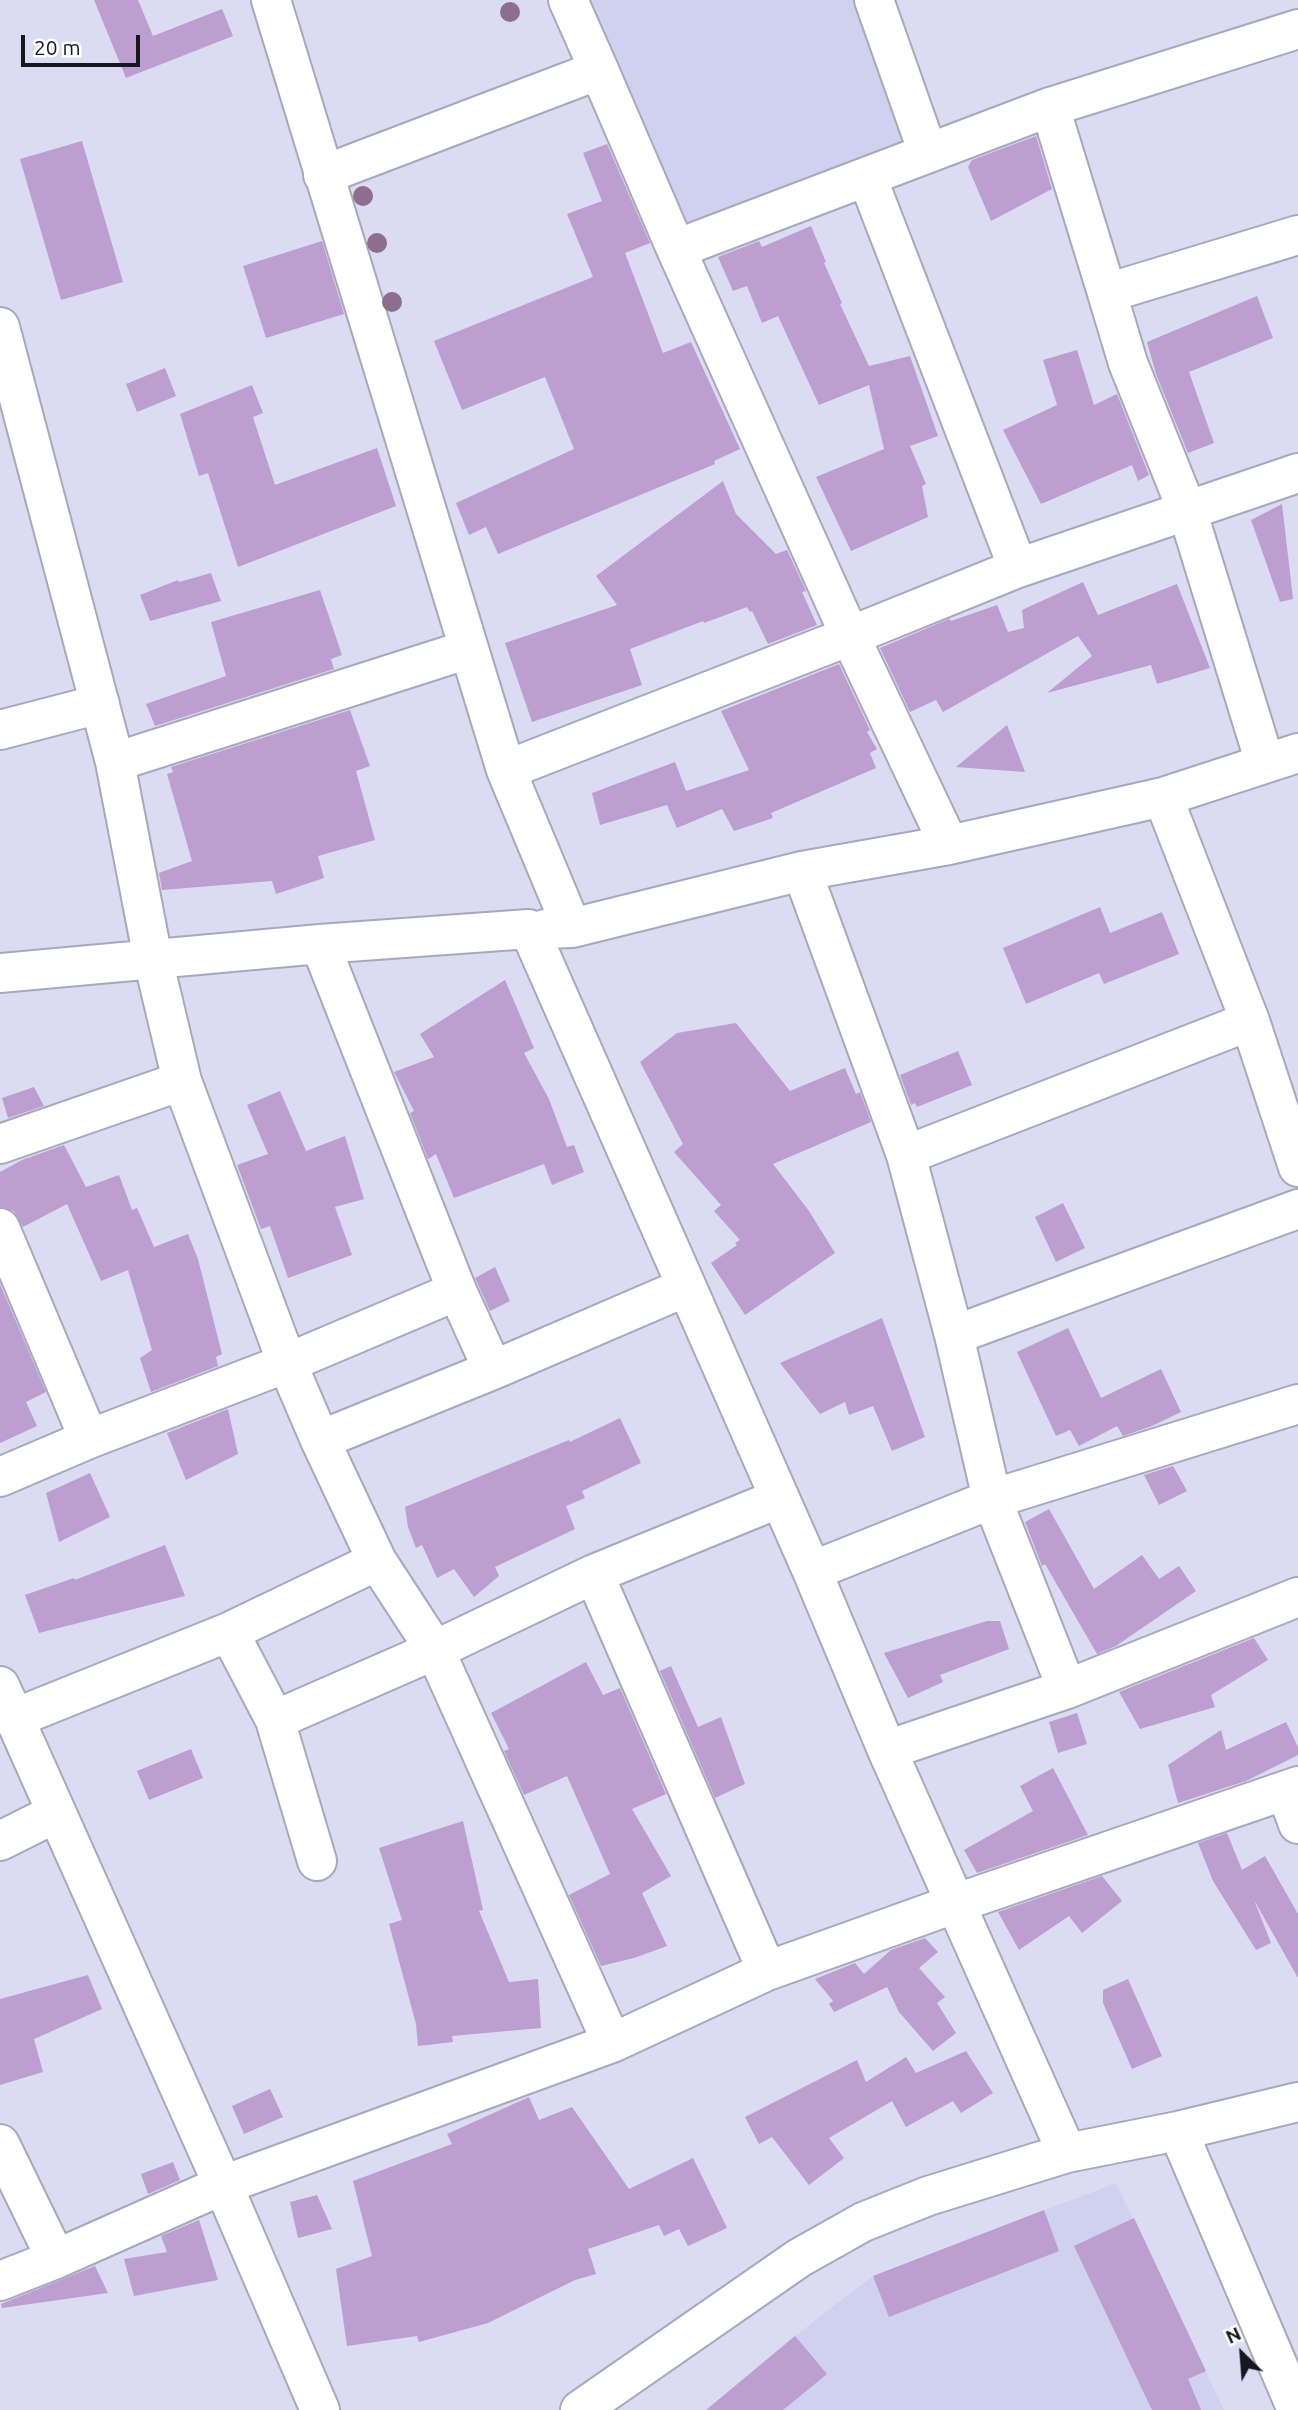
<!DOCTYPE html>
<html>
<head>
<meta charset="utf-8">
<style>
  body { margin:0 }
  #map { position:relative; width:1298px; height:2410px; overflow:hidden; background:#dbdcf2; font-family:Ubuntu,sans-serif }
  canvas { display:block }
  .north { position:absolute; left:1207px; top:2319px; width:70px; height:70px; -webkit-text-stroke:5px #fff; paint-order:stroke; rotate:335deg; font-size:19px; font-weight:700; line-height:28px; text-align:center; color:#17181f }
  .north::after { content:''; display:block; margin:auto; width:24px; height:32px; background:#17181f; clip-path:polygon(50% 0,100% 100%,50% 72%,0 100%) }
  .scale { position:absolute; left:21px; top:35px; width:119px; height:32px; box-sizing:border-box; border:4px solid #17181f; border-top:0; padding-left:9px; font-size:21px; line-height:24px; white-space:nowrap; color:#17181f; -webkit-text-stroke:5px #fff; paint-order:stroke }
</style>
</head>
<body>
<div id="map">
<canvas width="1298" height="2410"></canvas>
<div class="north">N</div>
<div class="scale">20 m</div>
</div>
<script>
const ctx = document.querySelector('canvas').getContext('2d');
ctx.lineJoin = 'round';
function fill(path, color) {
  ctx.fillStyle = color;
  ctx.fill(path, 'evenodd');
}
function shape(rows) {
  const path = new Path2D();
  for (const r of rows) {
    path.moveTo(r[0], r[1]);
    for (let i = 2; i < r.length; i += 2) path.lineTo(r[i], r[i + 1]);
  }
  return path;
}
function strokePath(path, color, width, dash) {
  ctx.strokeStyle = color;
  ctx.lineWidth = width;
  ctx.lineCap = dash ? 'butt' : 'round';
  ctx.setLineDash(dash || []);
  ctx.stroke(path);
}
fill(shape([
  [589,0,853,0,903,144,680,227],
  [1116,2183,1224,2410,707,2410,795,2336,873,2276]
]), '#cfd1ee');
fill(shape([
  [94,0,138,0,153,36,222,9,233,36,126,78],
  [1036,136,1052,189,991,221,968,167,972,160],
  [82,141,123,282,61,300,20,159],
  [607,144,650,243,625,253,663,353,691,342,740,449,714,461,715,464,498,554,486,527,469,535,456,503,574,449,545,377,462,410,434,341,593,277,567,214,602,201,583,153],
  [811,226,826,262,824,263,842,303,840,304,869,366,910,356,938,436,910,446,926,484,922,486,928,517,851,551,816,477,884,449,869,385,819,405,778,316,762,323,747,286,733,291,718,257,759,241,762,247],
  [322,241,344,314,266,338,243,266],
  [1257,296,1273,338,1189,372,1214,443,1188,453,1156,374,1147,342],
  [1077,350,1094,405,1117,394,1149,475,1138,481,1132,465,1041,504,1003,430,1057,405,1043,360],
  [165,368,176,396,137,412,126,384],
  [252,385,263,413,253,417,275,485,377,448,396,506,238,567,208,473,199,476,180,414],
  [723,481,736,514,776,554,787,550,806,591,802,592,817,625,768,644,752,611,750,612,747,607,704,623,703,621,630,649,642,685,532,722,505,643,617,605,596,576],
  [1282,504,1293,599,1280,602,1251,520],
  [211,573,221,601,150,621,140,595,178,580,179,582],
  [1083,582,1098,615,1177,584,1210,668,1157,684,1151,665,1047,693,1092,656,1078,636,943,712,936,700,910,712,880,648,949,619,951,621,997,605,1008,632,1024,628,1022,610],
  [320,590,342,655,331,659,334,669,155,726,146,704,226,676,211,622],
  [839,664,870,730,867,732,877,749,870,753,876,768,771,813,773,818,734,831,722,809,677,828,667,805,600,825,592,793,675,762,686,791,749,770,721,711],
  [350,710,370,766,356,771,375,840,318,856,324,878,276,894,272,881,162,890,159,873,192,861,167,774,173,772,171,767],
  [1007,725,1025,772,956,767],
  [1100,907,1110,933,1162,912,1179,954,1104,984,1099,973,1026,1004,1003,948],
  [505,980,534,1048,524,1053,549,1099,567,1147,574,1145,584,1172,552,1185,544,1164,454,1198,436,1154,428,1159,410,1113,414,1111,394,1072,434,1057,420,1034],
  [736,1023,790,1091,845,1068,856,1094,860,1092,871,1122,773,1164,809,1211,835,1253,745,1315,711,1263,737,1245,735,1243,740,1240,714,1211,721,1205,674,1152,683,1144,640,1062,677,1033],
  [958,1051,972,1085,917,1107,915,1103,911,1105,900,1075],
  [34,1087,44,1106,8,1118,2,1098],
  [280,1091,306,1151,345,1136,364,1199,335,1207,352,1255,288,1278,270,1226,261,1229,237,1165,268,1154,247,1105],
  [64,1145,86,1187,119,1175,132,1210,137,1208,154,1247,188,1234,198,1259,222,1354,216,1357,218,1366,151,1392,140,1358,152,1350,128,1270,101,1281,67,1204,23,1227,14,1211,0,1207,0,1172,22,1160],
  [1063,1203,1085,1248,1056,1262,1035,1217],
  [495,1267,510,1301,490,1311,475,1278],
  [0,1284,46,1392,26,1402,37,1426,0,1443],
  [882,1318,925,1437,892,1451,873,1406,849,1415,845,1402,820,1414,780,1363],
  [1068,1328,1101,1398,1161,1369,1181,1412,1152,1426,1123,1436,1117,1426,1079,1446,1070,1430,1056,1436,1017,1352],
  [228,1409,238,1454,186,1480,167,1433],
  [620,1418,641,1463,582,1491,585,1498,566,1506,575,1529,495,1567,499,1576,474,1597,454,1569,437,1578,422,1545,416,1548,408,1527,405,1507,569,1440,570,1442],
  [1173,1466,1187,1491,1159,1505,1144,1475],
  [90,1473,110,1517,59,1542,46,1493],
  [1049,1509,1094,1589,1142,1555,1159,1579,1179,1566,1196,1591,1116,1646,1097,1654,1045,1564,1042,1566,1025,1522],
  [165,1545,185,1596,39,1633,25,1595,74,1578,75,1580],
  [987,1621,1000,1621,1009,1649,940,1675,943,1682,908,1698,884,1653],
  [1254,1638,1268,1660,1211,1695,1215,1707,1140,1729,1119,1692],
  [586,1662,603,1695,620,1688,666,1794,632,1809,671,1876,642,1893,667,1946,634,1958,601,1966,569,1895,610,1874,567,1776,524,1795,504,1751,509,1749,491,1713],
  [671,1666,698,1727,721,1717,745,1784,715,1798,660,1671],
  [1077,1713,1087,1744,1058,1753,1049,1722],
  [1286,1722,1298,1747,1298,1755,1246,1781,1178,1803,1168,1765,1221,1730,1226,1750],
  [191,1749,203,1778,149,1800,137,1771],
  [1053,1768,1088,1835,977,1873,964,1850,1033,1811,1020,1786],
  [463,1821,483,1910,479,1911,509,1982,538,1979,541,2028,452,2036,453,2042,418,2046,416,2024,389,1924,402,1920,379,1848],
  [1227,1833,1242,1870,1265,1856,1298,1914,1298,1978,1254,1900,1271,1943,1256,1950,1213,1881,1198,1843],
  [1102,1876,1122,1901,1082,1933,1069,1916,1019,1950,998,1912],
  [925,1938,938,1952,919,1968,945,1997,937,2003,956,2033,933,2051,899,2012,887,1987,834,2012,829,2004,833,2001,815,1979,855,1963,864,1974,891,1950],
  [88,1975,102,2009,34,2039,43,2072,0,2085,0,1999],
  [1128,1979,1162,2056,1132,2069,1103,2003,1103,1990],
  [966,2051,993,2093,961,2113,953,2101,906,2127,892,2101,829,2138,844,2158,809,2185,772,2137,759,2144,745,2117,857,2060,866,2082,906,2057,916,2073],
  [270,2089,283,2117,244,2134,232,2106],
  [529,2097,539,2120,572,2107,629,2189,693,2158,727,2228,688,2246,679,2229,664,2236,659,2225,588,2249,596,2274,575,2280,488,2323,419,2342,417,2336,347,2346,336,2269,372,2256,353,2181,452,2144,447,2134],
  [173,2162,180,2180,148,2194,141,2174],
  [317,2195,332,2229,298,2238,290,2202],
  [1044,2210,1059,2251,889,2317,873,2276],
  [1134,2218,1206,2371,1188,2379,1201,2410,1152,2410,1074,2246],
  [199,2220,218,2280,134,2296,124,2259,167,2252,161,2236],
  [95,2266,108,2293,2,2308,1,2304,6,2302],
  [795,2336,827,2374,783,2410,706,2410]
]), '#bc9ed0');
const minor = shape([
  [271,0,506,770,572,928],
  [874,0,928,153],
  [599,70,676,249,850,636,949,845],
  [1050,107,1107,293,1298,235],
  [323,175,599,70,568,0],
  [867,177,1018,568],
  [676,249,1050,107,1298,29],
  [1107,293,1128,363,1187,510,1265,763],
  [0,327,115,762,153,959,182,1081,287,1363,320,1440,377,1561,435,1650,612,2043],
  [0,730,100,704],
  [115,762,469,649],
  [506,770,850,636,1018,568,1298,473],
  [1163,797,1250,1021,1298,1167],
  [802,871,906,1155,954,1335,992,1499,1067,1689],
  [545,929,572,928,802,871,949,845,1163,797,1298,753],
  [320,944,457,1291,493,1370],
  [0,973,320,944,529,929,812,1571,887,1750,1067,2153],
  [0,1144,182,1081],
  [906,1155,1250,1021],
  [0,1228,89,1439],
  [954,1335,1298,1209],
  [320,1440,493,1370,686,1287],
  [0,1477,89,1439,287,1363,457,1291],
  [812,1571,992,1499,1298,1404],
  [594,1574,767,1971],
  [229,1632,275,1720,317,1861],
  [0,1686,223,2185,320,2410],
  [15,1718,229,1632,377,1561],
  [275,1720,435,1650,594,1574,780,1498],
  [887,1750,1067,1689,1298,1597],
  [1286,1791,1298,1824],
  [0,1841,56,1813],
  [1178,2131,1297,2410],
  [0,2144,56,2259],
  [0,2281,56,2259,223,2185,612,2043,767,1971,957,1903,1298,1786],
  [580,2410,799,2258,863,2222,928,2196,1067,2153,1178,2131,1298,2102]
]);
strokePath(minor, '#a7a8bd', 42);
strokePath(minor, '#fff', 38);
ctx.fillStyle = '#8f6d90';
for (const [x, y] of [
  [510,12],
  [363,196],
  [377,243],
  [392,302]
]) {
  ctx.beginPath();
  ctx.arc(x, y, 10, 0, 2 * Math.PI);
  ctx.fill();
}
</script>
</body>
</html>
